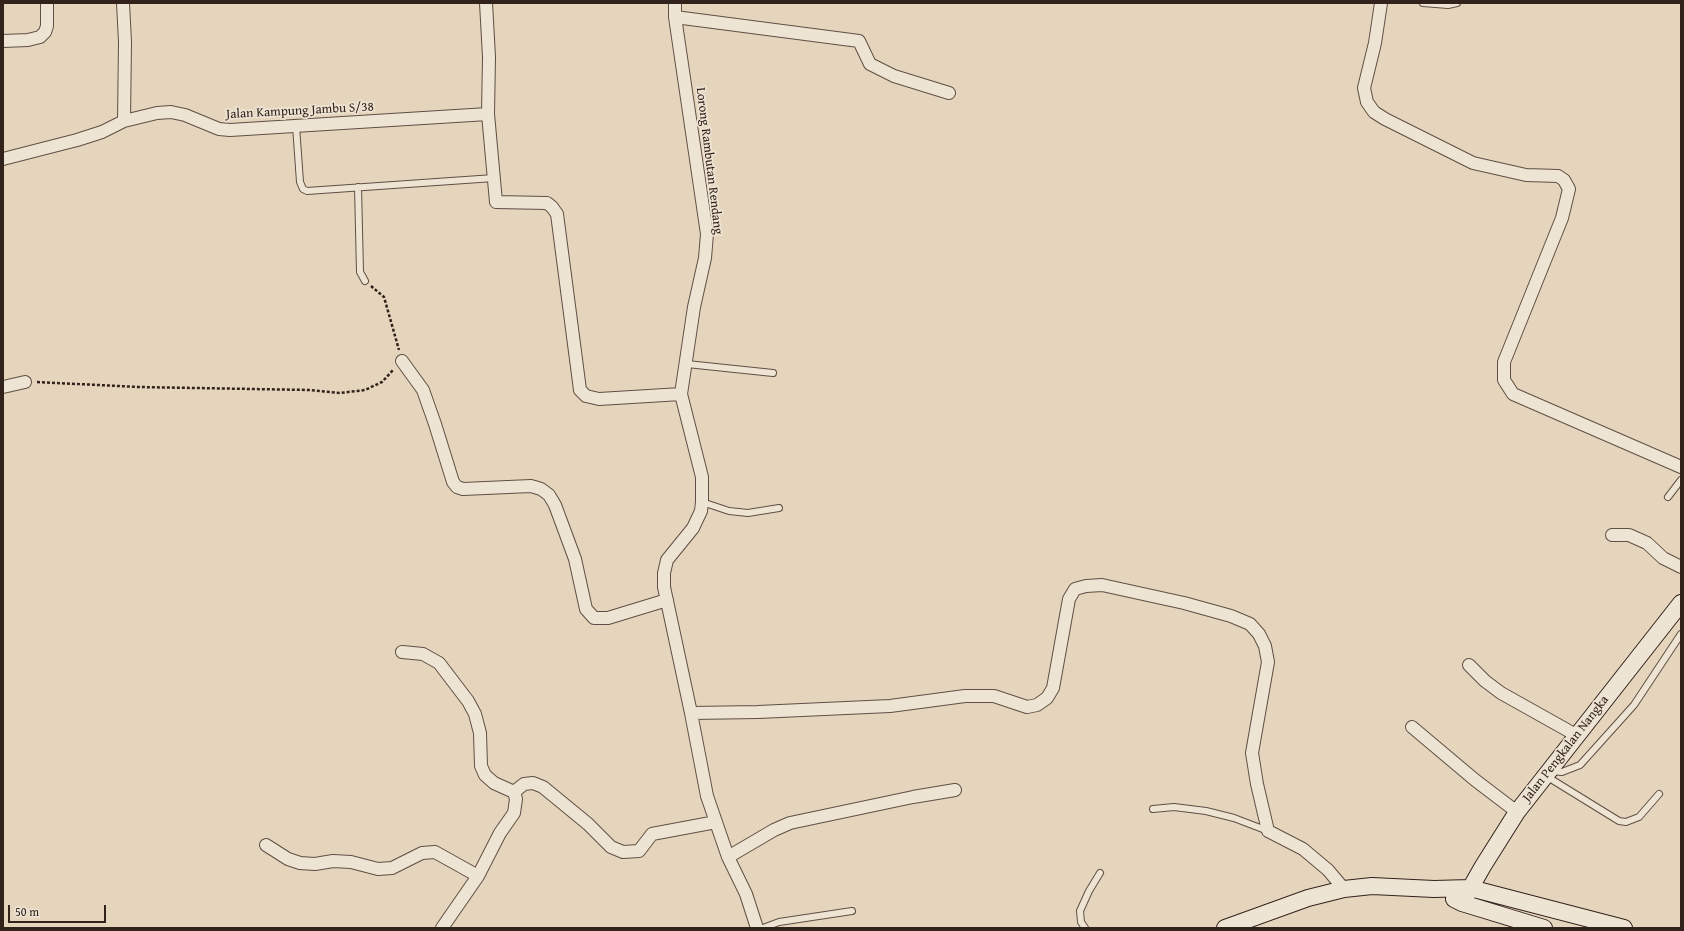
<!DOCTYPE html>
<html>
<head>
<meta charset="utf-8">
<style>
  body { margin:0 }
  #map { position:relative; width:1684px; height:931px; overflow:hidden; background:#e5d5bc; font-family:"Gentium Book Plus",serif }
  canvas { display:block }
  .frame { position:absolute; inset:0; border:4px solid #32221c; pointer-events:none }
  .scale { position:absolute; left:8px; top:905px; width:98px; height:18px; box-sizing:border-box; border:2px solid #32221c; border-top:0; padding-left:5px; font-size:12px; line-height:14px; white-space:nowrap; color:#32221c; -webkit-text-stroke:3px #eee4d3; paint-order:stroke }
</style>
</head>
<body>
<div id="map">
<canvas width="1684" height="931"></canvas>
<div class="frame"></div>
<div class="scale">50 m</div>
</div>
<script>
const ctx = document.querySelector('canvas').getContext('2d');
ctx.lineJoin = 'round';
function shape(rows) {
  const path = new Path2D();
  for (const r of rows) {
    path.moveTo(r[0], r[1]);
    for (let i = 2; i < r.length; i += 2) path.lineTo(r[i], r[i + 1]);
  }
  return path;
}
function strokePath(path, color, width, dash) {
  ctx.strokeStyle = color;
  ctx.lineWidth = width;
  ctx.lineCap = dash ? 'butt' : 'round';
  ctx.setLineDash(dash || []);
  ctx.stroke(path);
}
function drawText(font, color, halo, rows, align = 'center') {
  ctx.font = font + ' "Gentium Book Plus",serif';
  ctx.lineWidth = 3.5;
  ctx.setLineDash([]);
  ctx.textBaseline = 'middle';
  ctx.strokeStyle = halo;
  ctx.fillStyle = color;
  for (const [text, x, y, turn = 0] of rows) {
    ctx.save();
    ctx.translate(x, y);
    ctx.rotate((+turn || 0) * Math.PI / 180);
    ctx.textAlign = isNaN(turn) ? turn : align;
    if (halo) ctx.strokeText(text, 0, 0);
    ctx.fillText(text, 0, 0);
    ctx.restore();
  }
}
const lane = shape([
  [1423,3,1448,5,1457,3],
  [296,126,300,182,303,189,307,191,494,178],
  [358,187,360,272,365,281],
  [687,364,773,373],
  [1668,497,1681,480],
  [702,502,729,511,748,513,779,508],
  [1551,771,1562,772,1580,765,1634,705,1681,634],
  [1546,776,1619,821,1626,822,1639,817,1659,794],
  [1153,809,1174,807,1206,811,1234,818,1268,831],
  [763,928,779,922,852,911],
  [1085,928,1081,922,1080,911,1089,891,1100,873]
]);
const street = shape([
  [123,3,125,42,124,121],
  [486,3,489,57,488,114,496,202,547,203,552,207,557,214,580,390,586,396,599,399,681,394],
  [675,3,675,17,707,234,705,258,694,307,681,394,702,477,702,502,701,511,693,528,667,560,664,573,664,587,691,713],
  [1381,3,1375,43,1364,88,1367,102,1374,112,1385,119,1473,163,1526,175,1558,176,1564,180,1569,189,1562,218,1504,362,1504,380,1513,394,1681,467],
  [675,17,859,41,870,64,894,76,949,93],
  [3,41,28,40,40,37,45,32,47,26,47,3],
  [3,159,77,140,102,132,124,121,157,113,171,112,185,115,219,129,230,130,488,114],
  [402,361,423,390,435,424,453,482,457,487,463,489,531,486,541,489,549,495,555,505,575,559,586,609,594,618,608,618,667,600],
  [3,387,25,382],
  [1612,535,1629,535,1647,543,1663,558,1681,567],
  [402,652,423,654,439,663,468,701,475,714,480,733,481,766,485,775,494,783,514,792,516,799,514,813,500,833,478,876,442,928],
  [1469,665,1485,681,1501,693,1576,735],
  [1412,727,1475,780,1517,812],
  [514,792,524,784,533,783,543,787,588,824,611,847,623,852,639,851,652,834,716,822],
  [266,845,288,859,300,863,315,864,333,861,351,862,378,869,392,868,422,853,435,852,478,876],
  [728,857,774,830,790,823,913,797,955,790],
  [757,928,746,894,728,857,707,796,691,713,758,712,890,706,965,696,994,696,1027,707,1037,705,1047,698,1053,688,1069,599,1075,589,1086,586,1102,585,1184,603,1231,616,1250,624,1259,634,1265,646,1268,662,1252,753,1257,784,1268,831,1303,849,1328,870,1344,889]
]);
const secondary = shape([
  [1454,899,1462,903,1544,928],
  [1462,903,1483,866,1517,812,1681,603],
  [1225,928,1308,898,1344,889,1372,886,1434,889,1470,888,1624,928]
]);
strokePath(lane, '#5f4f44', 8);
strokePath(street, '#5f4f44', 14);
strokePath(secondary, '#32221c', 18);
strokePath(shape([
  [371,286,384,297,399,350],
  [37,382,138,387,310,390,340,393,365,390,382,382,394,369]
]), '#32221c', 2.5, [3, 2]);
strokePath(lane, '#eee4d3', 6);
strokePath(street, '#eee4d3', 12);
strokePath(secondary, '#eee4d3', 16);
drawText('13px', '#32221c', '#eee4d3', [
  ["Jalan Kampung Jambu S/38",300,111,-3],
  ["Lorong Rambutan Rendang",709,161,83],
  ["Jalan Pengkalan Nangka",1566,749,-52]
]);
</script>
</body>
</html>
